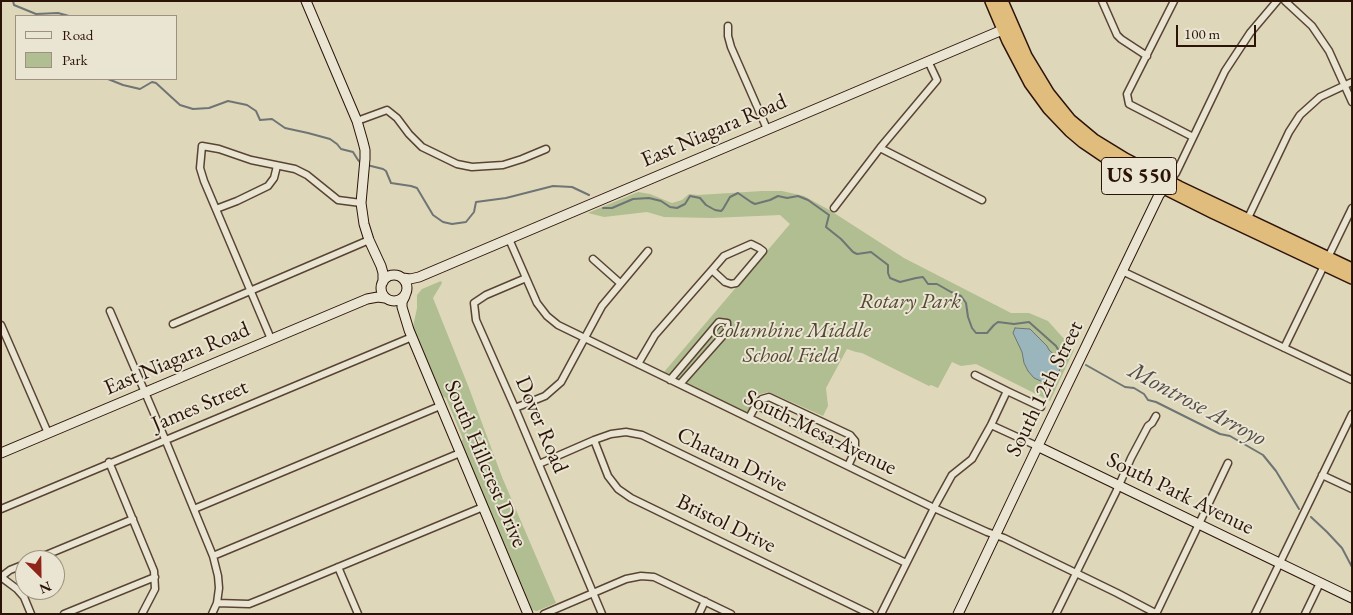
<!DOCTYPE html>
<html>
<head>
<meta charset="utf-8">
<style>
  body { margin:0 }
  #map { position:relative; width:1353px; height:615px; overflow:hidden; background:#dfd7ba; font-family:"EB Garamond",serif }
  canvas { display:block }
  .frame { position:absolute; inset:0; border:2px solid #2c1308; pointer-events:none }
  .legend { position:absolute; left:15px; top:15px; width:162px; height:65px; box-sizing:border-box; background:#eae5d2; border:1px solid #9e9181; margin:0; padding:6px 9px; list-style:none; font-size:15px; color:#2c1308 }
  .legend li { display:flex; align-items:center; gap:10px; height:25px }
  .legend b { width:25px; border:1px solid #9e9181 }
  .north { position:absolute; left:15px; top:550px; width:50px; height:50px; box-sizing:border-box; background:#eae5d2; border:1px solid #9e9181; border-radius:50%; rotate:157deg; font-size:14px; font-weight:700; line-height:20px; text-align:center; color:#2c1308 }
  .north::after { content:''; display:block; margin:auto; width:18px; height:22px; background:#8f2418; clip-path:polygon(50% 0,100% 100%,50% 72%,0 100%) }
  .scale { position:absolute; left:1176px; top:25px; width:80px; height:22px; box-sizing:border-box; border:2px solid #2c1308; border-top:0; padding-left:6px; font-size:15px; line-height:18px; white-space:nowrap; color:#2c1308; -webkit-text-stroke:4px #eae5d2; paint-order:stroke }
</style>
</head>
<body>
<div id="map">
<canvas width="1353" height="615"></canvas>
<div class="frame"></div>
<ul class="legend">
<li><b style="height:6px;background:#eae5d2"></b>Road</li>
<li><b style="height:14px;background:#b0be91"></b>Park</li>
</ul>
<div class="north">N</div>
<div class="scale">100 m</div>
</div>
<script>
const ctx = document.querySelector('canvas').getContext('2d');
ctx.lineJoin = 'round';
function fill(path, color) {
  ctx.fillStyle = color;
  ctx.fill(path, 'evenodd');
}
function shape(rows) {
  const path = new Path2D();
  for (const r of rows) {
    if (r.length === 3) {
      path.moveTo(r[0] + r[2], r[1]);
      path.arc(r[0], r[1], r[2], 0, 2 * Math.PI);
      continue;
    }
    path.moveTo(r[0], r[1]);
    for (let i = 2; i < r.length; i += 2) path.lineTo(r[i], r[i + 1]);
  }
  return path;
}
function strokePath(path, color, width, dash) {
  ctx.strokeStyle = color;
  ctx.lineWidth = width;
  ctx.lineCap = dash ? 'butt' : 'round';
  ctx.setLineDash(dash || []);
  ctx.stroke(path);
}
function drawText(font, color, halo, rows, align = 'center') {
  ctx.font = font + ' "EB Garamond",serif';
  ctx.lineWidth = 4;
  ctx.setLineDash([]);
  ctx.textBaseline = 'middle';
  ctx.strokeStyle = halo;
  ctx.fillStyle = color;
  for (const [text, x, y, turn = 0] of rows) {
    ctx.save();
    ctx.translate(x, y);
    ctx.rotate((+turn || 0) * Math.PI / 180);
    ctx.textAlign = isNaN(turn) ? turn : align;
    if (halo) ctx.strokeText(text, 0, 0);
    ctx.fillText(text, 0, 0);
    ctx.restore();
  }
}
fill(shape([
  [762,191,782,191,804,196,831,211,904,258,1011,313,1029,313,1048,321,1074,350,1050,401,976,364,961,366,952,362,938,388,931,385,929,386,862,353,856,352,847,349,826,388,828,406,823,416,769,392,756,395,747,413,664,372,790,224,780,215,712,218,664,217,647,212,604,217,588,213,638,192,650,194,672,203,682,200,689,194,698,195],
  [441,281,442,283,433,298,469,388,502,477,556,603,537,611,532,610,461,442,463,439,446,398,442,396,413,327,417,308,417,295,422,289]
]), '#b0be91');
const water = shape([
  [1015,328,1030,329,1047,346,1049,350,1060,360,1062,364,1058,374,1043,382,1034,378,1028,371,1024,363,1022,352,1013,333,1015,328]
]);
fill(water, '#9ab6bc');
strokePath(water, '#6e7574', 1);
strokePath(shape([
  [13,1,14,5,36,14,58,13,69,16],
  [108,79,123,85,140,89,152,82,156,83,180,105,193,109,209,108,228,101,247,105,256,111,260,120,272,119,285,128,308,133,330,139,337,144,341,149,353,152,358,160,362,164],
  [367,165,383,169,386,171,391,183,411,186,417,188,433,215,443,222,452,224,466,222,474,212,476,202,506,198,553,186,572,187,589,195],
  [603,208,612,208,633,199,649,198,661,201,670,207,677,208,685,204,690,196,700,198,706,205,715,210,721,211,723,209,730,197,738,193,751,202,755,204,770,200,778,196,787,198,798,196,808,200,829,215,826,227,841,239,853,252,857,254,871,252,888,265,888,273,890,278,900,282,916,278,923,277,928,284,937,284,951,292,961,296,966,303,968,317,972,328,976,333,987,333,994,325,998,322,1014,324,1029,322,1056,346,1062,356,1067,358],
  [1086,365,1125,387,1134,388,1144,394,1148,400,1156,402,1220,434,1230,436,1263,455,1276,471,1299,509],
  [1311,517,1327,532,1342,548,1352,567]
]), '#6e7574', 2);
const street = shape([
  [1102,1,1117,35,1121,39,1147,56],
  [1174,1,1127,94,1129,104,1193,137],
  [1285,1,1312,26,1329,51,1352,102],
  [728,26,728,36,731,47,767,129],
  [357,121,387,110,397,118,409,134,422,147,457,164,472,167,503,165,522,159,546,149],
  [880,148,982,200],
  [1169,182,1176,173,1225,71,1250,33,1277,1],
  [834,208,880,148,937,80,928,61],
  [216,209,237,201,268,186,274,178,277,166],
  [1247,220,1289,132,1300,115,1320,97,1352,82],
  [509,239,537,303,547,316,558,325,934,508,987,532,1004,538,1117,593,1157,614],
  [593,259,620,283],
  [1122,271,1352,380],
  [526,278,486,295,474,303,476,320,515,408,602,614],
  [110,311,165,439,213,556,218,576,219,588,217,603,212,614],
  [173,324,369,240],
  [1,325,48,433],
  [271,339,204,181,200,168,202,146,219,149,251,160,295,169,307,175,338,200,361,203],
  [1284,348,1352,208],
  [638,364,655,335,712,270,724,256,751,244,759,248,763,251,736,283,731,284,725,282,712,270],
  [975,375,1007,391],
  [670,380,719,322,727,323,727,331,680,384],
  [756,405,762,399,769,397,850,435,855,441,855,448,854,453],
  [515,408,545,396,561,382,602,306,648,251],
  [749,418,756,405,854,453,848,466],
  [991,425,1037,446],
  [594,440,608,476,618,489,631,498,870,614],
  [109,462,154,571,155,589,142,614],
  [539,464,594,440,611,434,626,432,642,435,906,563],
  [1322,475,1352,489],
  [1,509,412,337],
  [194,509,440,406],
  [213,556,460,453],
  [34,560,133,519],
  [338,567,358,614],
  [1,577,17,589,24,597,31,614],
  [1,577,10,570,25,564],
  [217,603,249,604,264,598,483,507],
  [64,614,155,577],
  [544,614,626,579,641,576,654,577,731,614],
  [699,614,705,601],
  [881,614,936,504,952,475,972,459,991,425,1007,391,1041,407],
  [1056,614,1116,492,1131,458,1148,426,1152,423,1156,416],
  [1156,614,1228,463],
  [1255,614,1352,414],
  [1305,614,1320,583]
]);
const secondary = shape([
  [306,1,357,121,363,142,365,150,365,159,361,203,364,224,369,240,381,266,383,273,383,282],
  [394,288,13],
  [403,278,410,279,419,277,1007,28],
  [405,296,402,302,402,307,409,330,528,614],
  [1037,446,1352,598],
  [1,453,367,299,378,297,385,298],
  [958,614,1034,454,1159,195,1168,184]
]);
const highway = shape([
  [991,1,1008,41,1030,83,1049,109,1070,131,1083,142,1114,163,1214,213,1352,278],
  [1002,1,1026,56,1049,94,1070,120,1094,140,1125,159,1179,187,1352,269]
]);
strokePath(street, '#594434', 9);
strokePath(secondary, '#2c1308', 11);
strokePath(highway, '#2c1308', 14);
strokePath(street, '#eae5d2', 6);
strokePath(secondary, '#eae5d2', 9);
strokePath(highway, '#e0bc7d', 11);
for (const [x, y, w] of [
  [1139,176,75]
]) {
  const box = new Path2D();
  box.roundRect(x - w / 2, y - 18.5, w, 37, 4);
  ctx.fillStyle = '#eae5d2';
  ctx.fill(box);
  strokePath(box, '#2c1308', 1);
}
drawText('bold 21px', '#2c1308', null, [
  ["US 550",1139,176]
]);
drawText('22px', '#2c1308', '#eae5d2', [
  ["East Niagara Road",714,131,-23],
  ["East Niagara Road",177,359,-23],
  ["South 12th Street",1045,389,-64],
  ["James Street",200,406,-23],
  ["Dover Road",541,425,67],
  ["South Mesa Avenue",820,433,26],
  ["Chatam Drive",732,460,26],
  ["South Hillcrest Drive",485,464,67],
  ["South Park Avenue",1180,494,26],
  ["Bristol Drive",726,524,26]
]);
drawText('italic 22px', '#544631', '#eae5d2', [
  ["Rotary Park",910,302],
  ["Columbine Middle",791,331],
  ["School Field",791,356]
]);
drawText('italic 24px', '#524c47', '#eae5d2', [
  ["Montrose Arroyo",1197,405,28]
]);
</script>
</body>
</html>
